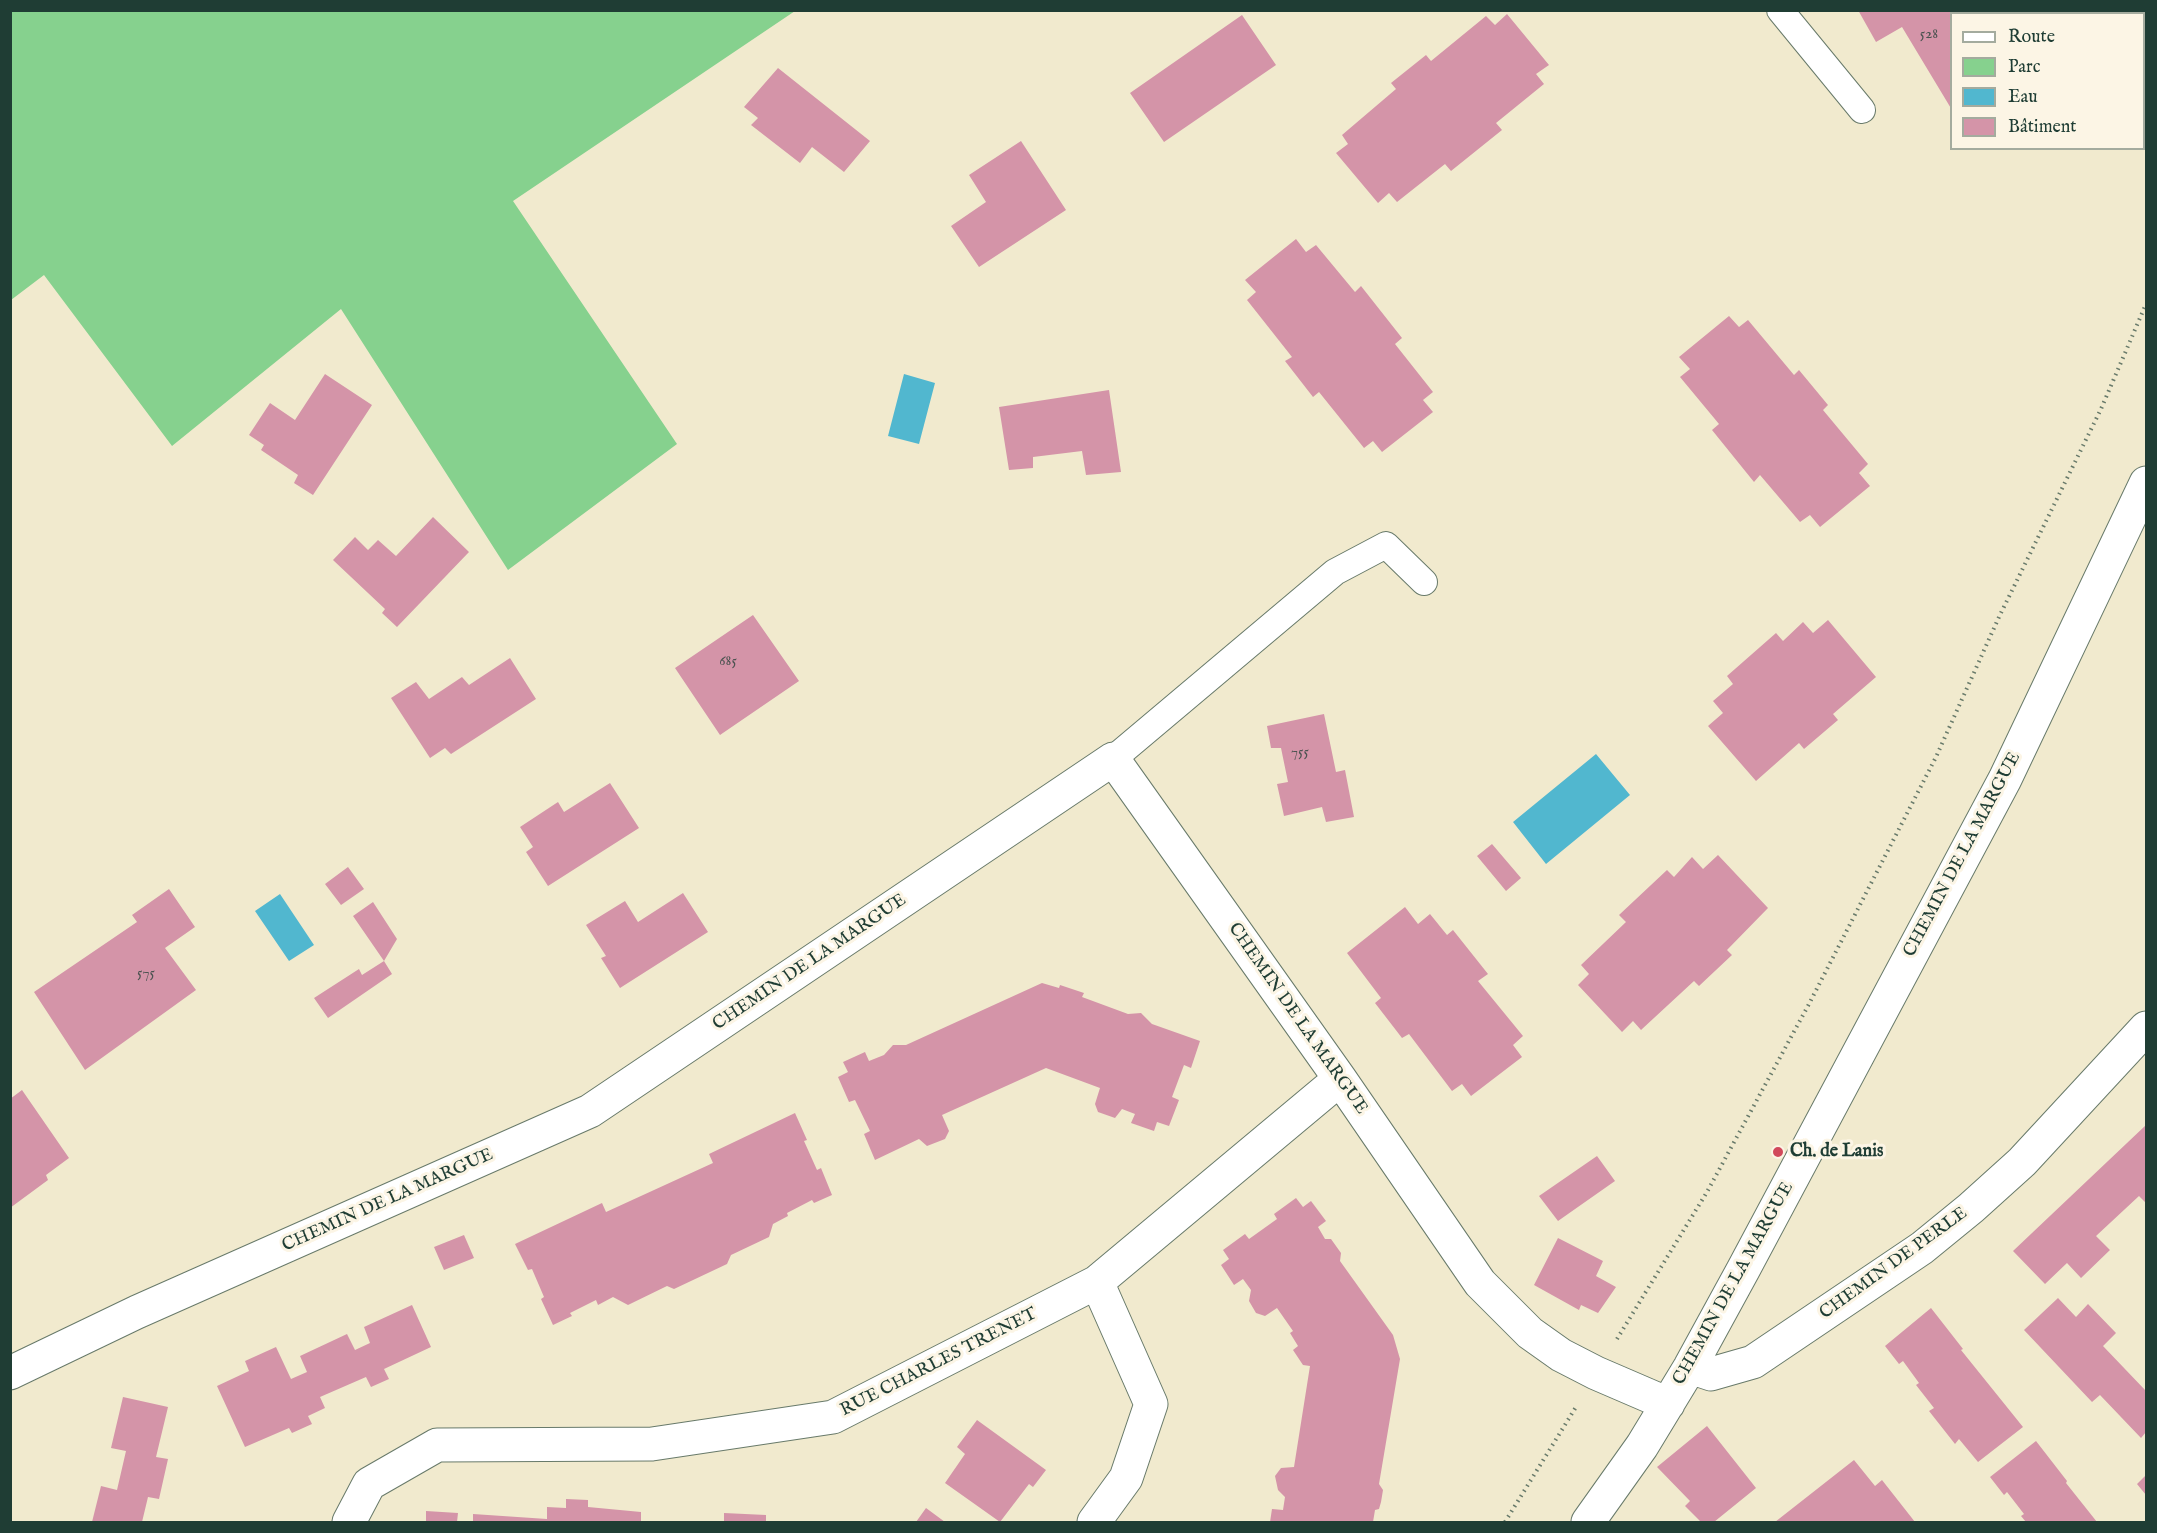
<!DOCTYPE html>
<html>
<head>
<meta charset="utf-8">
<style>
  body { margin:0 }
  #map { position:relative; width:2157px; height:1533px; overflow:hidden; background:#f1eace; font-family:"IM FELL English",serif }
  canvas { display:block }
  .frame { position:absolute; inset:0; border:12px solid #1f3d34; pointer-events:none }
  .legend { position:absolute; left:1950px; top:12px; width:195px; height:138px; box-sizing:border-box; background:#fcf5e5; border:2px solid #a4ab9e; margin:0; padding:8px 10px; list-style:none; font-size:18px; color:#1f3d34 }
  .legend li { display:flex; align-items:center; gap:12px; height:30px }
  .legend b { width:30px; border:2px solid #a4ab9e }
</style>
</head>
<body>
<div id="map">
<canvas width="2157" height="1533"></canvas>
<div class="frame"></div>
<ul class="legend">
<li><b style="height:8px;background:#fff"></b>Route</li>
<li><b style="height:16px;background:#86d18e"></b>Parc</li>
<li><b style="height:16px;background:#51b7cf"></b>Eau</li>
<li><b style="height:16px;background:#d494a8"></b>Bâtiment</li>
</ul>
</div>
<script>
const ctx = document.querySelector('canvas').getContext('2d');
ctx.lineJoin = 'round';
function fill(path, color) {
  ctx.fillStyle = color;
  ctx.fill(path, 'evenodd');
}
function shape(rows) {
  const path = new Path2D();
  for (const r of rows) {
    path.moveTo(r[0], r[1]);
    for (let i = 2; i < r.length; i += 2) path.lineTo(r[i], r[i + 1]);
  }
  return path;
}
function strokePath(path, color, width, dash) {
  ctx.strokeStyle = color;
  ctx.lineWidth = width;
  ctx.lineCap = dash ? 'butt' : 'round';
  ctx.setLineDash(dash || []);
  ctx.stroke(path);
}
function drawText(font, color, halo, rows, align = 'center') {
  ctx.font = font + ' "IM FELL English",serif';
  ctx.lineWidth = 6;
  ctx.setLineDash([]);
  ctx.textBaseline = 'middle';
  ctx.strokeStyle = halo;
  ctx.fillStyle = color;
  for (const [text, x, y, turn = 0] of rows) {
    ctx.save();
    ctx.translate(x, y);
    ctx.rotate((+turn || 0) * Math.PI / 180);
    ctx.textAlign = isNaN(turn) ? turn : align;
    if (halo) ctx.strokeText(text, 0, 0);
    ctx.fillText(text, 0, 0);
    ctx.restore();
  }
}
fill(shape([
  [11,10,795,11,513,201,677,444,508,570,341,309,172,446,44,275,11,300]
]), '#86d18e');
fill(shape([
  [904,374,935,383,919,444,888,436],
  [1596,754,1630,795,1546,864,1513,822],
  [280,894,314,945,289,961,255,911]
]), '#51b7cf');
fill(shape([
  [1858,10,1989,10,1990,14,1952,14,1952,46,1950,47,1952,50,1952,110,1902,27,1876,42],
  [1507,14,1549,65,1536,74,1544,84,1496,123,1502,130,1451,171,1445,164,1397,202,1389,193,1378,203,1336,153,1348,144,1342,135,1396,89,1391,83,1426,55,1431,61,1486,16,1495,25],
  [1242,15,1276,65,1164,142,1130,93],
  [778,68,870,141,844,172,812,147,800,163,751,125,758,118,744,107],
  [1021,141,1066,210,979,267,951,226,986,202,969,175],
  [1296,239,1306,252,1316,245,1355,292,1361,286,1402,338,1395,344,1433,392,1423,400,1433,412,1382,452,1373,441,1364,448,1319,392,1313,397,1285,361,1292,357,1247,300,1256,292,1245,280],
  [1729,316,1739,327,1748,320,1794,375,1799,370,1828,405,1823,410,1868,464,1859,473,1870,486,1820,527,1810,515,1800,522,1760,475,1754,482,1712,430,1719,424,1680,377,1690,369,1679,357],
  [325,374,372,405,313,495,294,483,298,475,261,450,264,445,249,435,270,403,295,420],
  [1109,390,1121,472,1086,475,1082,451,1033,457,1033,468,1009,470,999,407],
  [433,517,469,552,397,627,382,613,385,609,333,560,355,537,368,550,378,540,396,556],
  [753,615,799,681,720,735,675,668],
  [1828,620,1876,677,1833,714,1838,720,1804,749,1799,743,1756,781,1708,726,1723,713,1713,701,1733,684,1727,676,1776,633,1783,641,1803,622,1813,633],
  [510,658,536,699,451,754,445,748,430,758,391,698,416,682,429,699,462,677,469,685],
  [1324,714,1336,772,1345,770,1354,817,1326,822,1322,807,1284,816,1277,784,1288,782,1281,748,1271,748,1267,726],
  [610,783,639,828,548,886,526,852,533,847,520,827,558,802,564,812],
  [1492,844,1521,878,1506,891,1477,856],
  [1718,855,1768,908,1727,950,1732,955,1699,986,1694,981,1641,1030,1633,1021,1622,1032,1578,985,1589,974,1581,965,1626,922,1619,915,1667,870,1674,877,1692,857,1703,869],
  [348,867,364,889,341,905,325,884],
  [169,889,195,927,165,948,196,990,85,1070,34,992,137,922,132,915],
  [683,893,708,932,620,988,601,958,606,956,586,925,625,901,638,922],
  [373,902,397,939,384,961,353,916],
  [1405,907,1418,924,1430,914,1447,935,1453,930,1488,974,1478,981,1523,1036,1513,1045,1522,1057,1471,1096,1462,1084,1452,1091,1409,1034,1402,1038,1375,1003,1381,998,1347,953],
  [384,961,392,974,328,1018,314,998,359,969,362,975],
  [1042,983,1059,988,1060,985,1084,993,1082,997,1128,1014,1141,1013,1152,1024,1200,1041,1191,1068,1184,1065,1172,1097,1179,1100,1169,1126,1157,1122,1154,1131,1131,1123,1135,1114,1122,1109,1115,1118,1098,1112,1095,1104,1100,1088,1046,1068,942,1115,949,1131,945,1139,927,1146,919,1139,875,1160,864,1134,870,1131,855,1100,849,1102,838,1077,848,1072,843,1062,865,1052,869,1061,884,1055,893,1045,906,1045],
  [22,1090,69,1158,46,1175,48,1180,10,1208,10,1099],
  [795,1113,807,1140,804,1141,817,1170,821,1168,832,1195,814,1203,812,1200,787,1213,788,1216,773,1224,769,1237,731,1255,727,1264,674,1289,667,1286,628,1305,613,1297,598,1305,596,1300,570,1313,572,1316,553,1325,541,1299,544,1297,532,1269,528,1270,515,1244,602,1203,606,1212,713,1163,709,1154],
  [2146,1125,2146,1203,2139,1196,2096,1236,2110,1250,2081,1278,2067,1263,2045,1284,2013,1251],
  [1597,1156,1615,1181,1558,1221,1539,1196],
  [1296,1198,1303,1207,1311,1201,1326,1221,1318,1227,1325,1239,1331,1239,1341,1253,1340,1261,1393,1335,1400,1359,1379,1484,1383,1490,1381,1502,1379,1509,1375,1510,1373,1522,1270,1522,1272,1509,1283,1510,1285,1497,1278,1490,1275,1476,1281,1468,1294,1467,1310,1366,1303,1365,1293,1350,1298,1346,1290,1333,1293,1331,1277,1308,1265,1316,1256,1313,1249,1301,1251,1290,1243,1279,1234,1285,1221,1265,1229,1259,1223,1250,1245,1234,1249,1239,1277,1219,1274,1214],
  [464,1235,474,1258,444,1270,434,1247],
  [1558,1238,1603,1261,1596,1276,1616,1287,1598,1313,1581,1305,1579,1310,1534,1285],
  [2058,1298,2076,1317,2088,1304,2116,1333,2103,1346,2146,1391,2146,1432,2141,1438,2100,1395,2092,1402,2024,1330],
  [412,1305,431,1347,384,1369,389,1379,371,1387,366,1377,320,1397,325,1408,308,1416,312,1424,292,1433,289,1428,245,1447,217,1386,249,1371,245,1361,276,1347,291,1379,307,1372,300,1356,347,1334,355,1350,370,1343,364,1327],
  [1931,1308,1963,1349,1961,1350,2023,1427,1978,1462,1959,1439,1955,1444,1929,1411,1934,1408,1916,1385,1919,1383,1903,1361,1899,1364,1885,1346],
  [123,1397,168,1407,156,1457,168,1459,159,1499,148,1497,142,1522,92,1522,101,1486,117,1490,126,1451,111,1448],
  [977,1420,1046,1470,1033,1487,1029,1484,1000,1522,945,1483,965,1454,957,1447],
  [1707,1426,1756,1488,1714,1522,1701,1522,1685,1506,1690,1501,1657,1467],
  [2036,1441,2067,1481,2066,1483,2097,1522,2026,1522,2021,1516,2024,1514,2007,1492,2004,1495,1990,1477],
  [1854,1460,1875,1486,1882,1480,1915,1522,1775,1522],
  [2146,1475,2146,1495,2137,1484],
  [566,1499,588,1500,588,1507,641,1512,641,1522,473,1522,473,1514,547,1519,547,1507,566,1508],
  [926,1508,945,1522,916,1522],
  [426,1511,458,1513,457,1522,426,1522],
  [724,1513,766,1515,766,1522,724,1522]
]), '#d494a8');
const lane = shape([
  [1780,10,1862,110],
  [1113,759,1335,572,1386,545,1424,582]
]);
const street = shape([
  [1690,1367,1711,1374,1753,1362,1922,1248,1971,1208,2022,1162,2146,1028],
  [10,1373,137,1312,590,1111,1113,759,1340,1079,1480,1283,1530,1333,1561,1355,1596,1373,1668,1404],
  [349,1522,369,1484,437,1445,652,1444,833,1417,1097,1282,1340,1079],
  [1094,1522,1126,1478,1151,1404,1097,1282],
  [1588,1522,1642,1446,1690,1367,1743,1270,2005,779,2146,483]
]);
strokePath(lane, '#687a6a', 28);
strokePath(street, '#687a6a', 35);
strokePath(shape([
  [1617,1339,1707,1192,1809,1004,1936,757,1999,617,2101,409,2146,304],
  [1505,1522,1576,1407]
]), '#687a6a', 4, [1.5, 4.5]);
strokePath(lane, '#fff', 26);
strokePath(street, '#fff', 33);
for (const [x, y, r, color] of [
  [1778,1152,6,"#d1495b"]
]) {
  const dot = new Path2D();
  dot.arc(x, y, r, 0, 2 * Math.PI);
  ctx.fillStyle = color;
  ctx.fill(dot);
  strokePath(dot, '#fcf5e5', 2);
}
drawText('15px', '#4c5351', null, [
  ["528",1929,35],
  ["685",728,662],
  ["755",1300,753],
  ["575",146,974]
]);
drawText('18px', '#1f3d34', '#fcf5e5', [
  ["CHEMIN DE LA MARGUE",1963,855,-62],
  ["CHEMIN DE LA MARGUE",810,963,-34],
  ["CHEMIN DE LA MARGUE",1297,1019,55],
  ["CHEMIN DE LA MARGUE",388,1201,-24],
  ["CHEMIN DE PERLE",1894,1264,-36],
  ["CHEMIN DE LA MARGUE",1734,1284,-61],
  ["RUE CHARLES TRENET",939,1363,-27]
]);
drawText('bold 18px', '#1f3d34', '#fcf5e5', [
  ["Ch. de Lanis",1790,1152]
], 'left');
</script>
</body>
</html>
